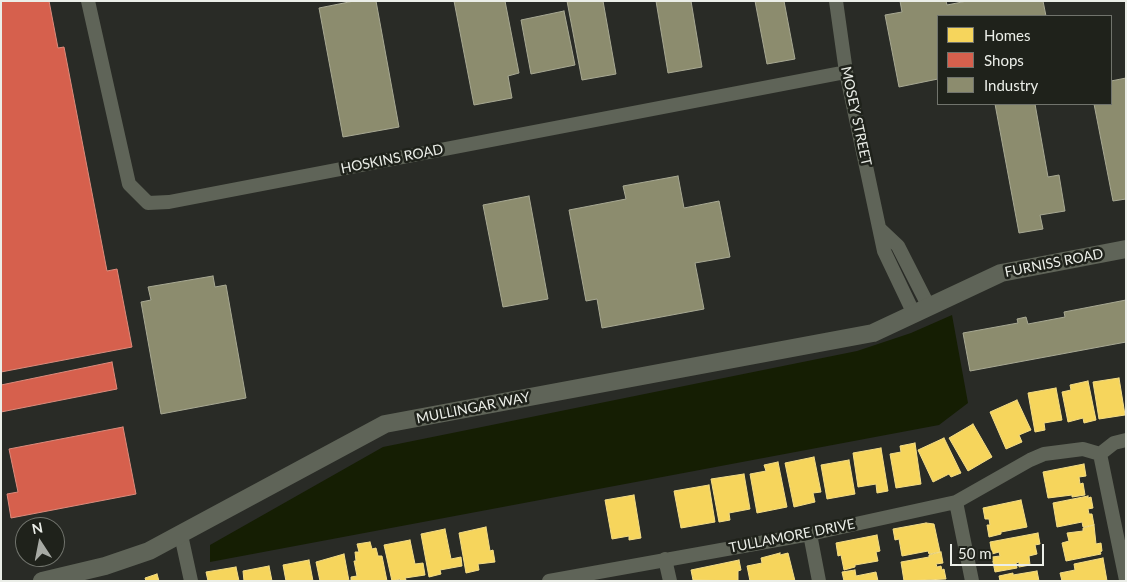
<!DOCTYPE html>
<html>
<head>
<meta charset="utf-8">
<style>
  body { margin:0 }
  #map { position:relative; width:1127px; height:582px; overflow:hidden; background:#292b26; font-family:Lato,sans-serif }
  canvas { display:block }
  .frame { position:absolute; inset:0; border:2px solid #ebeee8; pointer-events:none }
  .legend { position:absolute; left:937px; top:15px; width:175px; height:90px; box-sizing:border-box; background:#1f221b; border:1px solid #71746d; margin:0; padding:6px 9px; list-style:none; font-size:15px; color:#ebeee8 }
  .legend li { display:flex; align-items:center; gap:10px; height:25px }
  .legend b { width:25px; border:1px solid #71746d }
  .north { position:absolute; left:15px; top:517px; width:50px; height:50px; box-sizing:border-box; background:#1f221b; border:1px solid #71746d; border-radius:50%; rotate:349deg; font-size:14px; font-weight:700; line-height:20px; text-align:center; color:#ebeee8 }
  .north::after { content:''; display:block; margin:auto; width:18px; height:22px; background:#a7aaa4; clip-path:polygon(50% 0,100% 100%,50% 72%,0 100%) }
  .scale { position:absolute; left:950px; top:544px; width:94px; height:22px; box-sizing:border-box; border:2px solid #ebeee8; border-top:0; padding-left:6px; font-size:15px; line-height:18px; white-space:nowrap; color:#ebeee8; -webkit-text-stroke:4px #1f221b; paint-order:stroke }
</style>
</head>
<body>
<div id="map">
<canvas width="1127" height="582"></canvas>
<div class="frame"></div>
<ul class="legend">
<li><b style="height:14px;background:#f6d55c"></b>Homes</li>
<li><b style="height:14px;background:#d6604d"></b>Shops</li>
<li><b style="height:14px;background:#8c8c6e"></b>Industry</li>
</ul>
<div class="north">N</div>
<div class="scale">50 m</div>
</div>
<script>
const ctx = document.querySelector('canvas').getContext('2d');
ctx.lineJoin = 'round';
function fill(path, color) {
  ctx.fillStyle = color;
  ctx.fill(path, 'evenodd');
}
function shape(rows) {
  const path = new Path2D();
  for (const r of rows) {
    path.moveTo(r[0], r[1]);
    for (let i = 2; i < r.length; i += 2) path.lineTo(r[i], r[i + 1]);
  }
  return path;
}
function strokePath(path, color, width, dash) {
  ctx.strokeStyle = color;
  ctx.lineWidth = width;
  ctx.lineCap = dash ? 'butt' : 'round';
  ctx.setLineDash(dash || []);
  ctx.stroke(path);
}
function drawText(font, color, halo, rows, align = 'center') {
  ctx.font = font + ' Lato,sans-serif';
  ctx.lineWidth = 5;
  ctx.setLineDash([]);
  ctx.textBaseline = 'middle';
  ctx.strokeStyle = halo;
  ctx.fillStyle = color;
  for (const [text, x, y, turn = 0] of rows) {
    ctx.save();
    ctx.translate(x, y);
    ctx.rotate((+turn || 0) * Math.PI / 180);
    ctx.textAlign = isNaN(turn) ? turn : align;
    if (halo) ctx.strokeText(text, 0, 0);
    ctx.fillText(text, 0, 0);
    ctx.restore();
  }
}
fill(shape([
  [952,315,968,403,939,425,210,562,210,545,383,447,857,351,911,333]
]), '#151e03');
const homes = shape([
  [1119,378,1125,415,1099,419,1093,382,1119,378],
  [1088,381,1096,420,1084,423,1083,418,1068,422,1062,392,1071,390,1070,385,1088,381],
  [1056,388,1062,420,1044,423,1045,430,1035,432,1028,393,1056,388],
  [1017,400,1031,430,1019,435,1022,442,1006,449,990,412,1017,400],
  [973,424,992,457,968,471,949,438,973,424],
  [944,438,961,473,951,477,949,474,933,482,918,450,944,438],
  [915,443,921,484,896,488,890,454,901,452,900,446,915,443],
  [881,448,888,491,877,493,876,484,858,487,853,453,881,448],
  [814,457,821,492,813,493,815,502,794,507,785,463,814,457],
  [849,460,855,494,827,499,821,465,849,460],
  [778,462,787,507,757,513,750,474,766,471,764,465,778,462],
  [1084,464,1086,476,1079,477,1080,484,1083,483,1085,495,1072,497,1072,495,1048,498,1043,472,1084,464],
  [744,474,750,509,729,513,730,520,719,522,711,479,744,474],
  [709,485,715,522,681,528,674,491,709,485],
  [634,495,641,538,629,540,629,536,612,539,605,500,634,495],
  [1088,496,1088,498,1091,497,1093,508,1088,509,1089,514,1092,514,1094,525,1083,527,1082,522,1057,527,1053,503,1088,496],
  [1021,500,1027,527,1001,532,1001,534,989,537,987,525,990,525,989,519,985,519,983,508,1021,500],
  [926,523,934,524,940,552,929,554,928,551,902,556,899,539,895,540,893,529,926,523],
  [1094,525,1096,544,1101,543,1102,551,1100,552,1101,554,1066,561,1062,543,1069,541,1067,533,1083,531,1083,528,1094,525],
  [486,527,490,551,493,550,495,562,478,564,479,570,466,573,459,533,486,527],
  [445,529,451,559,461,557,462,566,440,570,441,574,429,577,421,534,445,529],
  [1038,533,1040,544,1035,545,1037,554,1029,556,1030,565,1019,567,1019,562,1016,563,1017,568,995,572,992,557,1000,556,999,552,992,554,990,542,1038,533],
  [877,535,880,551,876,552,878,561,855,565,855,567,844,570,841,555,838,556,836,543,877,535],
  [410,540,415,564,423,563,425,575,405,578,406,580,400,581,400,579,392,581,384,545,410,540],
  [370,542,372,549,376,548,378,556,382,556,387,581,351,581,351,577,357,576,354,561,356,561,355,552,359,552,357,544,370,542],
  [941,552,943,563,936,564,937,567,941,566,942,570,944,569,946,579,904,581,901,562,929,557,929,555,941,552],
  [780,553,780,555,788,553,795,581,750,581,747,566,762,563,761,558,780,553],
  [344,554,349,581,320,581,316,562,344,554],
  [1103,558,1107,581,1062,581,1060,573,1075,570,1074,564,1103,558],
  [309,560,313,581,286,581,283,565,309,560],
  [739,560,741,570,738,571,738,581,693,580,691,570,739,560],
  [269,566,272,581,244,581,243,571,269,566],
  [236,567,239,581,208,581,206,572,236,567],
  [855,570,856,576,876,572,878,581,844,581,842,572,855,570],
  [1037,571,1039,581,1000,581,999,576,1013,573,1013,575,1037,571],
  [157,574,159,581,146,581,145,578,157,574]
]);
fill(homes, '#f6d55c');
strokePath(homes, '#f3dc86', 1);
const shops = shape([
  [1,1,49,1,58,48,64,47,107,271,117,269,132,347,1,372,1,1],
  [112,362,117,389,1,412,1,385,112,362],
  [123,427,136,494,11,518,7,494,18,492,9,449,123,427]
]);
fill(shops, '#d6604d');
strokePath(shops, '#dc8b7c', 1);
const industry = shape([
  [354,1,376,1,399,127,343,137,319,8,354,1],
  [454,1,505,1,519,73,508,76,512,98,474,105,454,1],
  [567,1,603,1,616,74,582,80,567,1],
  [656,1,691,1,702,67,668,73,656,1],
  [755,1,784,1,795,59,767,64,755,1],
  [900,1,946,1,947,5,967,1,1043,1,1046,16,938,16,938,79,899,87,885,15,902,12,900,1],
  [564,11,575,65,531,74,521,20,564,11],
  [1126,78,1126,199,1113,201,1094,104,1111,104,1111,81,1126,78],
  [995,104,1035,104,1048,177,1059,175,1065,211,1040,215,1043,229,1019,233,995,104],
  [678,176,684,208,719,201,730,257,695,263,704,309,602,328,597,299,586,301,569,210,626,199,623,186,678,176],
  [529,196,548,299,503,307,483,205,529,196],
  [213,276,215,287,226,285,246,398,161,414,141,302,151,300,148,287,213,276],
  [1126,300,1126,342,970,371,963,333,1018,323,1017,319,1026,317,1028,324,1065,317,1064,312,1126,300]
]);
fill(industry, '#8c8c6e');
strokePath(industry, '#a8a993', 1);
strokePath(shape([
  [88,1,129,184,148,203,169,202,846,72],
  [836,1,846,72,884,251,914,314],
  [881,230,898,246,929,307],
  [1100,454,1114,443,1126,440],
  [956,502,1030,460,1044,454,1083,449,1100,454,1126,580],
  [810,534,819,581],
  [181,535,191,581],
  [665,559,670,581],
  [549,581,810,534,956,502,972,581]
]), '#5f6458', 14);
strokePath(shape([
  [42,581,105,566,149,551,385,424,873,333,1001,273,1126,249]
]), '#5f6458', 18);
drawText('14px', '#ebeee8', '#1f221b', [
  ["MOSEY STREET",856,116,78],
  ["HOSKINS ROAD",392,159,-11],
  ["FURNISS ROAD",1054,263,-11],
  ["MULLINGAR WAY",473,408,-11],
  ["TULLAMORE DRIVE",792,536,-11]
]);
</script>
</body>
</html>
